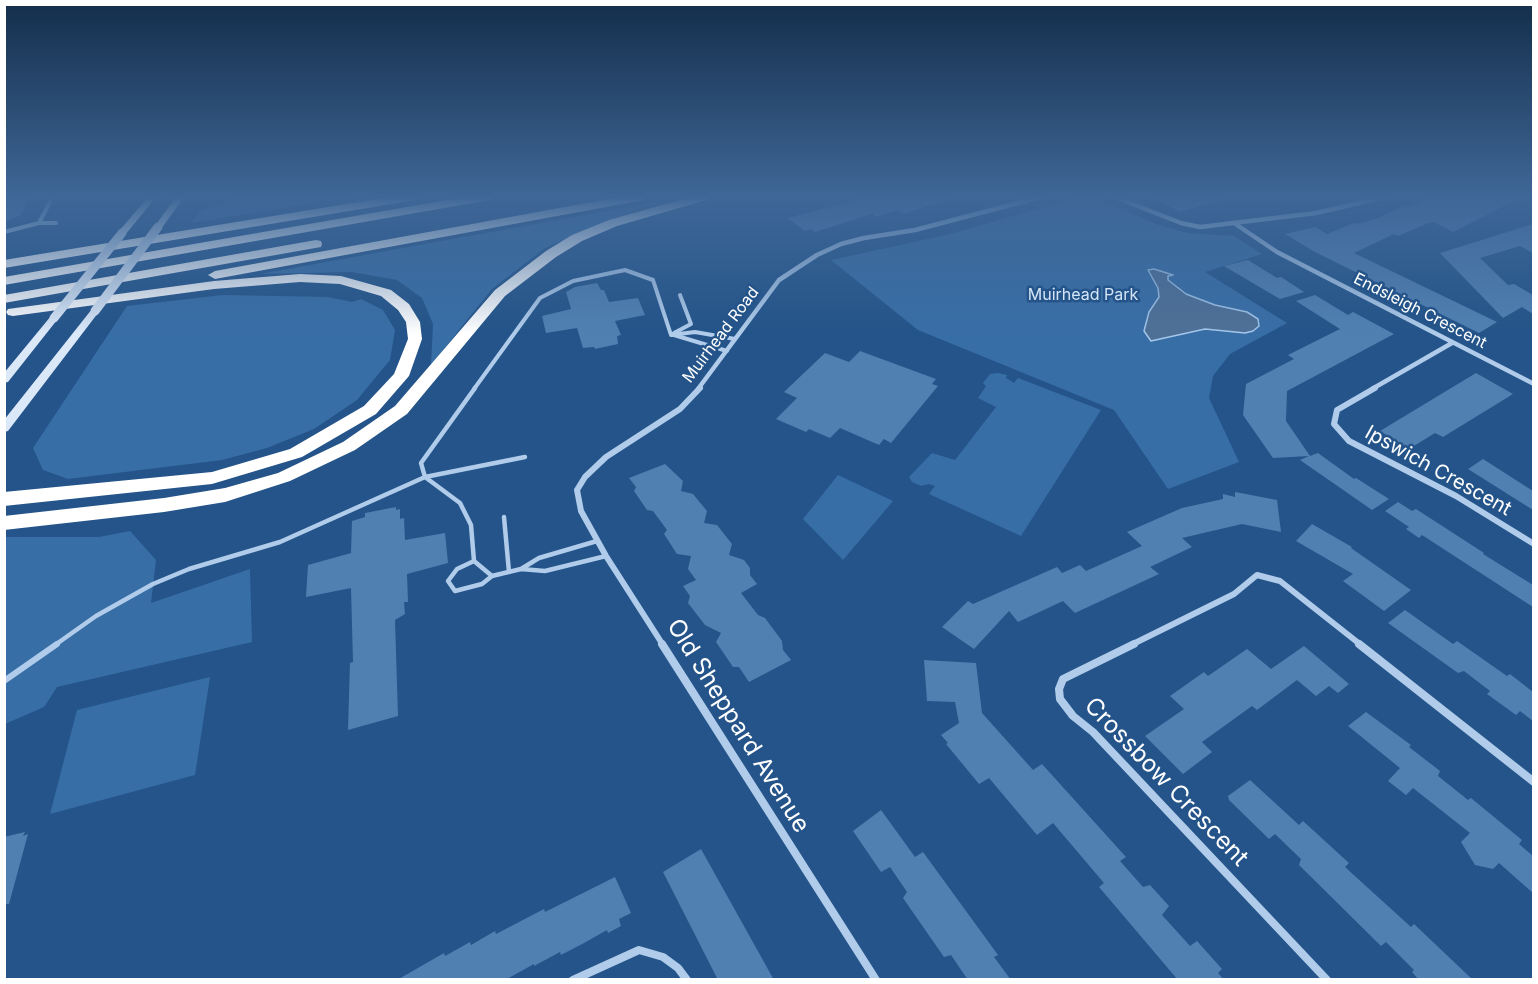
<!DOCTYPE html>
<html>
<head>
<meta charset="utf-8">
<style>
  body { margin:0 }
  #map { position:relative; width:1538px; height:984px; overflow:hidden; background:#245489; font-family:Inter,sans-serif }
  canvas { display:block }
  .frame { position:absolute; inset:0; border:6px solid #fff; pointer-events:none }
</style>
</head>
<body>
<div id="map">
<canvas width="1538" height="984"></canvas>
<div class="frame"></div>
</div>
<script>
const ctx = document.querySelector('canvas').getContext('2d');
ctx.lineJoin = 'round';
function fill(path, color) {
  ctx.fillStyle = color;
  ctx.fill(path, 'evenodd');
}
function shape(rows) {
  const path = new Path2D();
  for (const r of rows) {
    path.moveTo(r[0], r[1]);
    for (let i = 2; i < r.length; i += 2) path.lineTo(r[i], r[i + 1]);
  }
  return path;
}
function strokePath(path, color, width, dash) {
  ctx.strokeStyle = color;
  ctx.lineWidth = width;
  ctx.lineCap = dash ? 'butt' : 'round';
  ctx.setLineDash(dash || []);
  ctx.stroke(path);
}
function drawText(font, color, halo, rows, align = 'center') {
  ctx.font = font + ' Inter,sans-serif';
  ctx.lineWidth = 5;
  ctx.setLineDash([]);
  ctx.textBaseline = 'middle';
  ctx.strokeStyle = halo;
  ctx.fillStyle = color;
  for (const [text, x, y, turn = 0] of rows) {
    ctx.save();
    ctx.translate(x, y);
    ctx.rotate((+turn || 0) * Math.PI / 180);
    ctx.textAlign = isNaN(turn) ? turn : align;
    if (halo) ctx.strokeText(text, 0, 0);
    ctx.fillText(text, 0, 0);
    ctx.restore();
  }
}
fill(shape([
  [241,196,355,196,191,223,199,212],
  [1084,196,1090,196,1159,225,1188,233,1234,236,1262,254,1205,272,1287,323,1230,354,1213,376,1209,398,1239,462,1168,489,1114,410,918,330,831,260,946,235],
  [662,201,595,226,545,248,492,289,431,365,433,324,422,298,397,280,352,272,260,274],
  [223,295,328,297,352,302,361,299,383,310,395,330,390,360,357,400,314,429,267,448,222,460,68,479,43,470,33,448,127,306],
  [998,373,1007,375,1006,378,1014,383,1018,378,1101,410,1021,536,929,494,935,486,929,484,921,486,912,482,909,477,932,453,955,460,996,407,978,398,986,386,983,383,990,374],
  [838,475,893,501,843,560,803,519],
  [130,531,156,560,151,603,250,569,252,642,57,687,44,707,5,724,5,537,99,537],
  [210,677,195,775,50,814,77,710]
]), '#386ea6');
const water = shape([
  [1154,269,1173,275,1168,276,1168,280,1186,294,1215,305,1247,312,1258,319,1259,326,1253,331,1245,333,1205,329,1151,341,1144,331,1149,312,1159,297,1158,288,1148,270,1154,269]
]);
fill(water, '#4f7096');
strokePath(water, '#a4c7eb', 1.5);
fill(shape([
  [4,196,31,196,21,215,4,222],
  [873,196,948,196,949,199,903,214,898,210,876,217,872,214,815,232,811,229,805,231,788,218],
  [1151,196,1222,196,1223,199,1180,212],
  [1432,196,1524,196,1453,232,1434,222,1428,223,1398,236,1394,234,1354,253,1497,322,1479,333,1315,252,1285,234,1315,227,1327,234,1354,223,1358,224,1378,218,1405,205,1408,207],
  [1533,224,1533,253,1520,246,1480,258,1508,285,1514,284,1533,295,1533,314,1522,307,1503,318,1440,253],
  [1248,260,1277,278,1281,277,1304,292,1280,299,1224,266],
  [597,283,601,290,604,290,609,302,638,298,645,315,615,321,621,335,617,336,618,344,595,349,594,347,583,348,577,328,546,333,542,316,571,309,566,292,575,287],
  [1315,295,1348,315,1353,312,1394,334,1287,391,1286,421,1310,456,1318,453,1354,479,1356,478,1389,499,1372,510,1300,460,1309,456,1273,458,1243,415,1246,384,1294,359,1288,355,1340,329,1296,301],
  [860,351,936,379,932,384,938,386,891,443,884,439,879,445,840,428,830,438,809,429,806,432,776,419,797,398,784,392,825,353,849,362],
  [1476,373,1513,394,1443,437,1435,433,1409,449,1380,431],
  [1483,459,1533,491,1533,510,1468,469],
  [665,464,683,481,681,491,693,494,707,511,704,523,717,525,732,544,729,555,744,560,750,568,750,575,757,584,741,593,758,615,765,618,782,641,783,650,791,660,749,682,739,667,733,667,716,642,721,633,705,625,688,603,690,596,683,586,696,580,688,569,691,556,677,554,664,534,667,530,653,511,647,510,634,491,636,487,629,478],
  [1235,492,1277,500,1281,532,1242,524,1182,538,1192,547,1150,567,1159,574,1075,613,1063,601,1018,622,1009,611,974,649,942,627,968,601,973,604,1057,567,1062,573,1080,565,1086,571,1142,546,1127,532,1182,508,1223,499,1223,494,1235,497],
  [1398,502,1412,511,1416,509,1484,553,1483,554,1533,585,1533,607,1422,535,1419,538,1406,529,1409,527,1385,511],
  [396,507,396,510,400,509,400,519,404,518,405,540,445,533,448,563,407,574,408,602,404,602,405,614,395,620,398,716,348,730,350,663,353,662,351,588,306,597,308,565,351,553,352,521,365,517,365,513],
  [1312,524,1352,547,1351,548,1411,590,1384,611,1343,581,1353,574,1296,541],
  [1405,610,1453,644,1457,641,1507,676,1510,674,1533,692,1533,721,1520,711,1516,715,1487,694,1490,691,1464,671,1458,673,1388,623],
  [1304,646,1349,684,1338,693,1329,686,1316,696,1297,680,1257,710,1252,706,1202,742,1212,752,1183,774,1145,736,1184,709,1170,696,1204,672,1208,676,1247,649,1271,669],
  [924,660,976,663,982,713,1033,770,1042,764,1126,857,1120,861,1143,887,1150,885,1169,906,1162,915,1190,946,1197,941,1222,969,1218,973,1224,980,1178,980,1099,887,1104,883,1053,823,1037,835,989,778,979,784,946,744,948,743,941,735,959,723,955,702,927,701],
  [1366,712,1411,745,1409,747,1440,771,1438,776,1468,800,1471,798,1522,840,1519,844,1533,856,1533,893,1499,863,1493,869,1475,865,1461,842,1470,833,1413,788,1406,795,1388,781,1400,768,1348,726],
  [1250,780,1299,825,1303,821,1349,863,1345,867,1411,927,1414,924,1473,980,1419,980,1412,972,1414,970,1386,942,1381,946,1299,865,1301,859,1275,834,1269,839,1229,800,1228,796],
  [881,810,915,857,923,852,998,955,994,957,1011,980,968,980,951,955,944,957,903,898,907,892,890,867,881,872,853,831],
  [25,832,23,836,28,834,9,904,4,904,4,837],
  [701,849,774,980,718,980,663,872],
  [615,877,631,913,619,919,621,926,608,933,607,930,584,943,561,955,560,952,534,966,534,964,505,980,397,980,444,953,445,956,470,942,471,945,495,931,496,934,544,909,545,912]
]), '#5080b2');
strokePath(shape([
  [39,223,56,223],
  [4,232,39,223,53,196],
  [674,333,691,324,680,295],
  [671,335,695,332,735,339],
  [674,335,727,351],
  [474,389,540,298,573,281,625,270,653,280,671,335]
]), '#b0ccea', 4);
strokePath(shape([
  [475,388,421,463,425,477,460,503,471,525,474,561,492,576,521,569,545,571,606,556],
  [504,517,509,572],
  [474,561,457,569,448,581,455,591,482,584,492,576],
  [521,569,539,558,597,541],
  [55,645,96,616,153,584,189,569,280,542,425,477,525,457]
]), '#b0ccea', 4.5);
strokePath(shape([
  [4,681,57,644]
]), '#b0ccea', 6);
strokePath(shape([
  [1112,196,1181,223,1200,227,1316,213,1389,196],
  [1234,223,1277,252,1534,384],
  [698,389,779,280,817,255,841,244,864,238,915,230,1045,196],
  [1372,389,1452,343]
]), '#b0ccea', 4.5);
strokePath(shape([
  [1375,388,1337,410,1334,424,1349,441,1456,496,1534,544],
  [663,645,606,556,581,511,577,490,585,477,606,457,680,409,700,388],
  [1131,645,1234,594,1257,575,1280,581,1361,645]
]), '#b0ccea', 6);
strokePath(shape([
  [662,644,876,980],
  [1134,644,1063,679,1059,689,1060,699,1073,716,1093,732,1327,980],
  [1359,644,1534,782],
  [573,980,639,950,663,957,678,968,687,980]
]), '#b0ccea', 8);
fill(shape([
  [149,196,157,196,125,235,119,235,119,231,149,196],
  [177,196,185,196,161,229,155,229,154,227,177,196],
  [95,308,100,311,98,313,8,431,4,432,4,420,92,309,95,308],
  [54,315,59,318,57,320,8,382,4,383,4,373,51,316,54,315]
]), '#dbe8f8');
fill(shape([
  [395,196,422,196,416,200,4,268,4,260,395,196],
  [470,196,496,196,490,200,4,285,4,277,470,196],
  [625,196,650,196,644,200,215,279,208,275,215,271,625,196],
  [694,196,712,196,710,199,617,226,582,241,556,257,505,296,407,414,355,450,290,481,225,502,164,512,4,530,4,516,164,498,225,488,278,473,343,442,395,406,495,290,546,251,572,235,609,220,694,196],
  [316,240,321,241,322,244,321,247,4,303,4,295,316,240],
  [300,274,341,276,391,290,409,304,420,322,422,339,409,376,376,414,302,457,212,484,4,506,4,492,212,472,290,449,364,406,394,374,408,339,406,322,398,310,381,296,340,284,300,282,214,289,13,316,8,315,6,312,8,309,214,281,300,274]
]), '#fff');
strokePath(shape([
  [95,311,158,227],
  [54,318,122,233]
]), '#dbe8f8', 9);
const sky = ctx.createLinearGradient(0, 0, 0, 334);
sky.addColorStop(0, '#142e4b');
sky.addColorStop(0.59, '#3f6797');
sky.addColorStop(1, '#3f679700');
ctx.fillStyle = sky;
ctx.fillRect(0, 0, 1538, 334);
drawText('16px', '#d4e5f7', '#245489', [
  ["Muirhead Park",1083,295]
]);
drawText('16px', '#fff', '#245489', [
  ["Endsleigh Crescent",1420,311,27],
  ["Muirhead Road",721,335,-53]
]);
drawText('20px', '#fff', '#245489', [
  ["Ipswich Crescent",1438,471,29]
]);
drawText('24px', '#fff', '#245489', [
  ["Old Sheppard Avenue",738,726,58],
  ["Crossbow Crescent",1166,782,46]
]);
</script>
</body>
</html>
